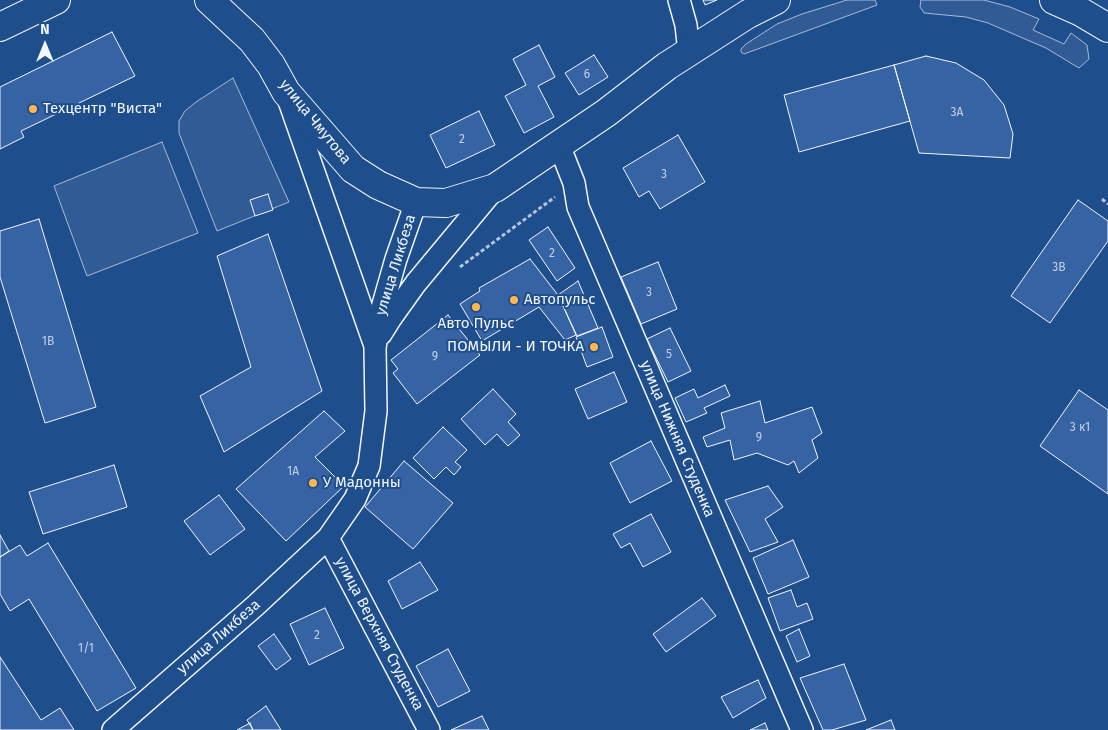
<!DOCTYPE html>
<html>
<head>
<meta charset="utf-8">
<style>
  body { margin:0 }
  #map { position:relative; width:1108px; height:730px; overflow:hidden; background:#1f4e8c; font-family:"Fira Sans",sans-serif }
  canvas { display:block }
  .north { position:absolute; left:20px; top:20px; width:50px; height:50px; -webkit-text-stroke:4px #1f4e8c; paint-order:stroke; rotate:0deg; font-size:14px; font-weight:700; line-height:20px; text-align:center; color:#f2f6ff }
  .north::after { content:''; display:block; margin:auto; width:18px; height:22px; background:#f2f6ff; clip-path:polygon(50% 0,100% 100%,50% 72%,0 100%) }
</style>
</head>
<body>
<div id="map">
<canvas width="1108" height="730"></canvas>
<div class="north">N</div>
</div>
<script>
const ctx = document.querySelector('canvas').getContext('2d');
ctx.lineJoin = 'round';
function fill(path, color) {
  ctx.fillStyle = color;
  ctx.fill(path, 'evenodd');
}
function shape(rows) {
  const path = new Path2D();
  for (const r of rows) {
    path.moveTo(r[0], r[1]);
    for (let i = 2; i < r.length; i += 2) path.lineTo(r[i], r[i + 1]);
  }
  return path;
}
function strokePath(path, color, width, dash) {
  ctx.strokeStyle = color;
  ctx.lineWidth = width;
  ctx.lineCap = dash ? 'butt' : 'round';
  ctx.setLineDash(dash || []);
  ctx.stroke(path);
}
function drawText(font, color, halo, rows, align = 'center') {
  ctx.font = font + ' "Fira Sans",sans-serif';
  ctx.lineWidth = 4;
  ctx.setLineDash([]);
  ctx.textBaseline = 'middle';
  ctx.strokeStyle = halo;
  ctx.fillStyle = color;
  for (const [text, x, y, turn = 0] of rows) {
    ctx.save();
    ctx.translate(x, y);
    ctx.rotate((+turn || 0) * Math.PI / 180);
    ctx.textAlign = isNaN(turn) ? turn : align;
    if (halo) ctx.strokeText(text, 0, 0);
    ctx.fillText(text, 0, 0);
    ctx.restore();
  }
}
const built = shape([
  [847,0,875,0,877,5,744,54,741,52,741,49,746,44,777,24,802,14,847,0],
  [921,0,984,0,1010,7,1039,19,1033,30,1064,44,1071,33,1087,45,1089,59,1079,68,1046,48,988,23,966,17,924,13,920,7,921,0],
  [233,78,289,202,217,231,179,133,179,121,185,111,196,102,233,78],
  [162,142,198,233,87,276,54,186,162,142]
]);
fill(built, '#305b95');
strokePath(built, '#a8bbd7', 1);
const building = shape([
  [703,0,717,0,705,5,703,0],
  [112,32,135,76,21,131,24,137,0,149,0,87,112,32],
  [539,45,555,77,538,86,554,117,524,133,505,96,526,85,513,59,539,45],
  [594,55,608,77,579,95,565,73,594,55],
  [926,56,956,63,984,80,1004,105,1013,134,1010,158,919,153,894,65,926,56],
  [894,65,910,121,799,152,784,95,894,65],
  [479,111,495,145,446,168,430,135,479,111],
  [678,135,705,182,660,209,649,191,639,197,623,168,678,135],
  [268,194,273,210,255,216,250,200,268,194],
  [1078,200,1108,221,1108,241,1050,323,1011,296,1078,200],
  [39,219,96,407,45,423,0,277,0,231,39,219],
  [548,227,575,268,557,281,529,240,548,227],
  [268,234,322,391,224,452,200,396,251,367,217,256,268,234],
  [530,259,558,295,576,335,565,340,539,307,482,341,460,304,480,291,479,288,530,259],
  [658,262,677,309,641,324,621,277,658,262],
  [578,281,598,328,577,336,558,295,578,281],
  [448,315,480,355,417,404,393,373,398,369,391,360,448,315],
  [602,327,613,357,587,367,576,337,602,327],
  [670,328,691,371,668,382,647,339,670,328],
  [614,372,627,402,588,419,575,389,614,372],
  [725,385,730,396,704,408,707,413,686,422,675,398,694,389,698,398,725,385],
  [493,389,516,414,508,422,520,435,508,446,497,434,485,445,461,419,493,389],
  [1079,390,1108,410,1108,494,1040,446,1079,390],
  [760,401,765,423,812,407,822,433,812,440,818,458,799,473,794,461,788,465,757,453,734,460,730,440,707,447,703,437,725,428,721,413,760,401],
  [324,411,345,431,315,457,344,486,286,541,236,489,324,411],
  [443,427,467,450,455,462,461,467,454,475,446,467,434,479,413,458,443,427],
  [651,441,672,481,630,503,610,463,651,441],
  [404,461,453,503,413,549,365,507,404,461],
  [114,465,127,507,43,534,29,492,114,465],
  [768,486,783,507,765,519,778,542,750,552,725,500,768,486],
  [219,495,245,529,210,555,184,521,219,495],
  [651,514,671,552,643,567,630,543,621,548,613,534,651,514],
  [0,535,9,551,0,557,0,535],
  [793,540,809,577,768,594,753,558,793,540],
  [48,543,136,688,97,711,29,599,10,611,0,594,0,557,20,545,27,556,48,543],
  [420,562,438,590,402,609,388,581,420,562],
  [791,590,797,607,807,603,813,619,780,631,768,598,791,590],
  [702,598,716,616,666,652,653,634,702,598],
  [325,608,344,648,309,665,290,624,325,608],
  [799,629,810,656,797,662,786,636,799,629],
  [274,634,291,659,276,670,258,646,274,634],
  [448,649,470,691,438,707,416,666,448,649],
  [0,657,41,720,60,708,74,730,0,730,0,657],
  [844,664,866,720,832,730,823,730,800,678,844,664],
  [758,680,766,698,733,718,721,697,758,680],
  [266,706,281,730,253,730,247,720,266,706],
  [482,716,489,730,451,730,482,716],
  [891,720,895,730,866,730,891,720],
  [250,723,253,730,237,730,250,723],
  [765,723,768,730,750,730,765,723]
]);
fill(building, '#3563a3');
strokePath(building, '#f2f6ff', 1);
const minor = shape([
  [679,0,686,25,689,53],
  [289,101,374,343],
  [559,145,574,183,578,207,802,730],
  [381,334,391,318,416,283,495,188],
  [328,538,429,730],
  [113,730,255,606,328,538,355,499,369,466,376,411,375,348,380,315,396,259,416,202]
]);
const secondary = shape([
  [209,0,252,40,271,65,286,92,353,169,378,185,416,202,446,203,495,188,606,113,667,66,748,14,776,0],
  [1054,0,1081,12,1108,28],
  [0,27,56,0]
]);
strokePath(minor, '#f2f6ff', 24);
strokePath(secondary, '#f2f6ff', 30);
strokePath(shape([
  [1102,199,1108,204],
  [460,267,555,197]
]), '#b3c4dc', 3, [4, 2.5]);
strokePath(minor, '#1f4e8c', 21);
strokePath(secondary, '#1f4e8c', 28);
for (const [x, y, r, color] of [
  [33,109,5,"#ffb74d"],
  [514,300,5,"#ffb74d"],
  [476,307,5,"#ffb74d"],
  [594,347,5,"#ffb74d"],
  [313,483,5,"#ffb74d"]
]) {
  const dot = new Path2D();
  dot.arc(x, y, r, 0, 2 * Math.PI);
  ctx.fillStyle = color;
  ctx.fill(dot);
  strokePath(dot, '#1f4e8c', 2);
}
drawText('12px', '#c3d1e8', null, [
  ["6",587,75],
  ["3А",957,113],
  ["2",462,140],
  ["3",664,175],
  ["2",552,254],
  ["3В",1059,268],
  ["3",649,293],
  ["1В",48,342],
  ["5",669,355],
  ["9",435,357],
  ["3 к1",1080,428],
  ["9",759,438],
  ["1А",293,472],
  ["2",317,636],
  ["1/1",86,649]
]);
drawText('15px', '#f2f6ff', '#1f4e8c', [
  ["Техцентр \"Виста\"",43,109],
  ["Автопульс",524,300],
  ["Авто Пульс",476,324,"center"],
  ["ПОМЫЛИ - И ТОЧКА",584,347,"right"],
  ["У Мадонны",323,483]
], 'left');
drawText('15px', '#f2f6ff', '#1f4e8c', [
  ["улица Чмутова",315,122,51],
  ["улица Ликбеза",396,265,-73],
  ["улица Нижняя Cтуденкa",677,439,67],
  ["улица Верхняя Студенка",379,634,62],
  ["улица Ликбеза",219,637,-41]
]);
</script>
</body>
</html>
